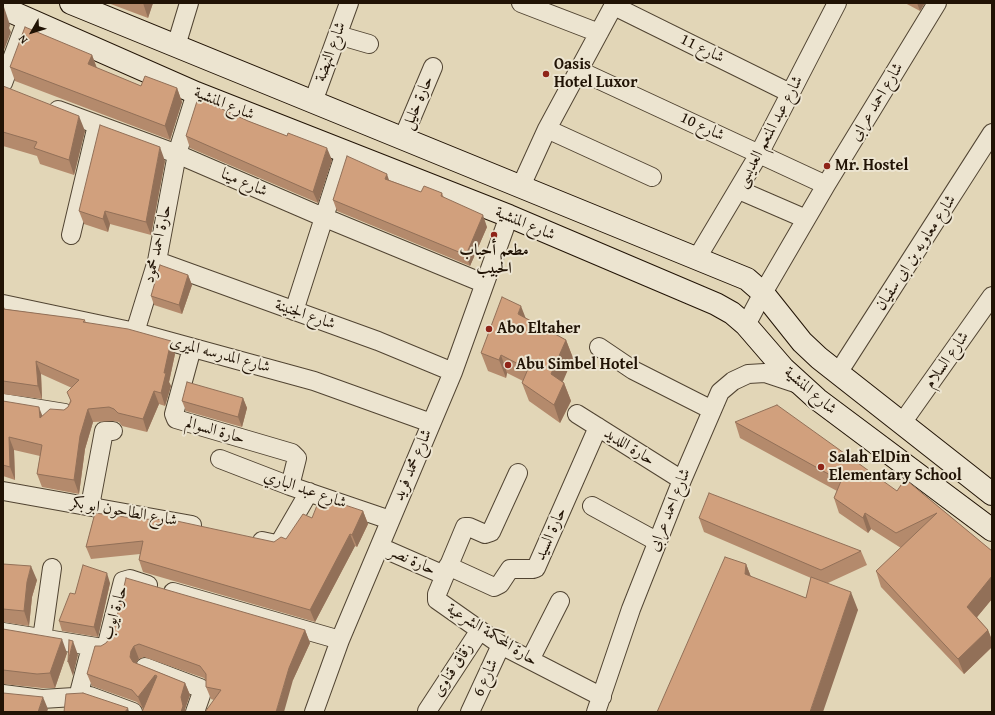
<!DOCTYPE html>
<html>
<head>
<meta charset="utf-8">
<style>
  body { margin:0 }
  #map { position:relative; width:995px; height:715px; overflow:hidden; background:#e2d6b7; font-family:"Gentium Book Plus",serif }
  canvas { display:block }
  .frame { position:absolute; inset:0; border:4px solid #211305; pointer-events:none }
  .north { position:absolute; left:12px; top:12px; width:40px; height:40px; -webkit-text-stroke:3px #ece4d0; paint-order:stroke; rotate:231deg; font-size:11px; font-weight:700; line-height:16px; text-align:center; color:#211305 }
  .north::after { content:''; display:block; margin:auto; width:14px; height:18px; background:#211305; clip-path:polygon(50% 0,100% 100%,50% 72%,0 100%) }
</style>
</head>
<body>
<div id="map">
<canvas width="995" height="715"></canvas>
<div class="frame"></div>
<div class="north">N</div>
</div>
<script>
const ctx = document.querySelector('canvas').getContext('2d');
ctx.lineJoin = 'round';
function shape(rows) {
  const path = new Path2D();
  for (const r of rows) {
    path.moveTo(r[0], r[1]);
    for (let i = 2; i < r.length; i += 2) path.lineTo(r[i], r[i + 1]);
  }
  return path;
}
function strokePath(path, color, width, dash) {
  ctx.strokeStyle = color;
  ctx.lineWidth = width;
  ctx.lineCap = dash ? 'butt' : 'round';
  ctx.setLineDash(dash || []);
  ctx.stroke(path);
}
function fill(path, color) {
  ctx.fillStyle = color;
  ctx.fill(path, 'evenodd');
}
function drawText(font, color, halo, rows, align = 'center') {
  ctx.font = font + ' "Gentium Book Plus",Amiri,serif';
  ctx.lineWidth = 4;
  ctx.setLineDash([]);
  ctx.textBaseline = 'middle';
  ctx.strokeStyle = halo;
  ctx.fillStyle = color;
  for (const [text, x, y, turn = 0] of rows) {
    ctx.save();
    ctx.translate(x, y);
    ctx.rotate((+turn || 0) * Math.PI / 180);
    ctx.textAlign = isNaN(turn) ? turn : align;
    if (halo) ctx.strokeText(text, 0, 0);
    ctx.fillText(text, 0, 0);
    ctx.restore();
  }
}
const minor = shape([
  [521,3,599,33],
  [614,6,790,93],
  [338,35,369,44],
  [176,46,189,3],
  [578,70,826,185],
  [3,83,27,19],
  [313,102,349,3],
  [58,110,177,154,323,217,483,283],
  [547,129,652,177],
  [403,138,433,67],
  [521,186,547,129,615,3],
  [739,190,806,219],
  [71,235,97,125],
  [697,258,759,154,837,3],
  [157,261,378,341,453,372],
  [3,304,135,332,314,381,431,423],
  [294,311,345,152],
  [746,325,763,293,826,185,937,3],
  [135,332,157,261,177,154,196,93],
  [599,347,633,370,712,410],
  [192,348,174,414,176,419,292,453,297,458,290,486],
  [838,373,992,133],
  [3,403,65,413],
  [577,414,682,480],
  [902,423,992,296],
  [220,459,290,486,390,520],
  [518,473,491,532,485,534,469,527,465,527,437,594,437,600,501,645,602,697],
  [3,491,192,525],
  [90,506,104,431,113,431],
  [592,506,658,542],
  [262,541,276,544,280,542,309,492],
  [380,547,444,575],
  [448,566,494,587,500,584,510,569,533,569,536,568,598,427],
  [173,592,340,640],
  [3,632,103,648,107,644,123,581,130,579,148,585],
  [42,639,52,568],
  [530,660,560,601],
  [145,667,200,688,201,695,195,712],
  [3,694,42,699,90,696,133,712],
  [78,697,91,647],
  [427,711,480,630],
  [314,712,340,640,453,372,509,216],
  [470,712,501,645],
  [596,712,631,609,682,480,720,392,733,381,748,374,765,373,798,384]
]);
const secondary = shape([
  [71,3,747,279,763,293,802,342,819,358,992,494],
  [3,8,196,93,509,216,716,304,732,313,746,325,784,369,817,399,992,530]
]);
strokePath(minor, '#514432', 20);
strokePath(secondary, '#211305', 24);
strokePath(minor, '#ece4d0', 18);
strokePath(secondary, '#ece4d0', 22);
fill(shape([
  [108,3,153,3,148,18],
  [905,3,925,3,920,11],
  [92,55,97,68,141,86,177,88,182,102,170,140,15,81,10,67],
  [3,86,85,131,74,175,40,164,37,156,3,146],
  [248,121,287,136,332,160,318,203,190,148,186,136],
  [165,161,151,235,110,224,108,232,84,224,79,211],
  [389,180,421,192,442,193,444,198,487,227,470,266,337,211,333,200],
  [188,275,192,285,182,314,154,305,151,296],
  [3,305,5,309,85,320,86,323,175,354,169,382,171,386,165,406,159,404,147,432,122,426,119,422,113,421,93,422,85,449,79,494,42,487,37,474,40,456,14,450,15,480,3,476,3,401,42,416,64,410,68,407,70,401,72,388,41,374,42,399,3,394],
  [526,318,566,340,573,358,562,382,564,383,571,401,560,423,529,401,522,383,523,381,507,373,506,378,488,371,481,353],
  [243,398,247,408,242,427,186,411,182,401],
  [735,422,897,491,905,479,992,551,992,599,977,617,988,630,992,640,992,647,964,674,881,587,876,571,901,548,871,529,868,533,839,513,834,498,837,491,740,438],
  [327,508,363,511,368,524,357,547,355,546,315,622,143,572,139,560,140,554,91,559,86,547,95,513,274,542,286,539,312,518],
  [699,518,861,551,867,565,828,583,858,610,657,712,746,564,751,577,806,598,811,578,704,532],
  [3,564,37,580,32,597,29,626,3,622],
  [110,583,98,637,62,631,59,621,75,594],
  [3,629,67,653,55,688,42,688,3,684],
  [305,630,310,643,293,680,214,700,211,699,206,687,206,681,204,678,144,657,139,659,136,663,185,683,190,695,185,709,186,712,142,712,143,709,137,702,92,686,87,674,101,646]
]), '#b48a6c');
fill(shape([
  [143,3,153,3,148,18],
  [917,3,925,3,920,11],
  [4,7,10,25,9,28,11,32,4,50,3,46,3,9],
  [92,55,97,69,88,64],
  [177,88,182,102,170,140,165,126],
  [79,116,85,131,74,175,69,160],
  [160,147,165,161,151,235,146,222],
  [327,148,332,160,318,203,313,192],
  [387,174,391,186,385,179],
  [105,211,110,224,108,232,103,219],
  [483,215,487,227,470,266,466,255],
  [188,275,192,285,182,314,179,305],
  [521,306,528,324,518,314],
  [566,340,573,358,558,393,551,374],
  [171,341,175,354,169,382,171,386,165,406,161,393,164,373],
  [501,355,507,373,506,378,499,360],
  [36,361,41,374,42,399,38,386],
  [564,383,571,401,560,423,554,405],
  [154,391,159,404,147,432,143,419],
  [243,398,247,408,242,427,238,417],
  [39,407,44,420,40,418],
  [88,409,93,422,85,449,79,494,74,480,80,436],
  [9,437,14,450,15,480,10,467],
  [363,511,368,524,357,547,352,535],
  [865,513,871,529,868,533,863,518],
  [350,534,355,546,315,622,310,610],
  [746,564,753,582,745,574],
  [31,566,37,580,32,597,29,626,24,611,27,582],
  [107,573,110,583,98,637,94,627],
  [992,576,992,599,973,622,967,607],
  [851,592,858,610,823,712,810,712],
  [305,630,310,643,293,680,284,712,276,712,289,668],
  [988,630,992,640,992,647,964,674,958,659],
  [62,639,67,653,55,688,50,673],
  [73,641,78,655,73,676,68,662],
  [134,646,139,659,135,664,135,669,130,657,131,651],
  [155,675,160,687,143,709,138,697],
  [185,683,190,695,185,709,186,712,181,712,181,697],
  [43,697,48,709,47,712,38,712],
  [128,708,129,712,125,712]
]), '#927058');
const building = shape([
  [25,27,92,55,88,64,141,86,145,76,177,88,165,126,10,67,25,27],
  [3,86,79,116,69,160,34,148,37,142,3,132,3,86],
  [198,98,248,121,287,136,288,133,327,148,313,192,186,136,198,98],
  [100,125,160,147,146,222,105,211,103,219,79,211,100,125],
  [347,156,387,174,385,179,421,192,424,186,442,193,441,196,483,215,466,255,333,200,347,156],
  [160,265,188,275,179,305,151,296,160,265],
  [502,297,521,306,518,314,566,340,551,374,564,383,554,405,522,383,528,369,501,355,499,360,481,353,502,297],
  [3,309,80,319,85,320,83,322,128,329,171,341,164,373,166,373,161,393,154,391,143,419,118,413,114,409,109,407,88,409,80,436,74,480,37,474,42,445,9,437,10,467,3,465,3,401,39,407,40,418,50,409,64,410,68,407,71,401,67,392,79,380,36,361,38,386,3,381,3,309],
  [187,382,243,398,238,417,182,401,187,382],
  [777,405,897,491,905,479,992,551,992,576,967,607,988,630,958,659,876,571,937,513,896,533,865,513,863,518,834,498,841,481,735,422,777,405],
  [709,493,861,551,821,570,699,518,709,493],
  [330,500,363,511,352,535,350,534,310,610,139,560,143,541,86,547,95,513,140,519,172,520,274,542,281,537,286,539,303,514,312,518,318,503,327,508,330,500],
  [725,557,746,564,745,574,806,598,811,577,851,592,810,712,657,712,725,557],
  [3,564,31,566,27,582,24,611,3,609,3,564],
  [83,565,107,573,94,627,59,621,70,593,75,594,83,565],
  [126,578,305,630,289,668,276,712,205,712,221,690,206,687,206,674,200,666,139,644,134,646,131,651,130,657,133,662,185,683,181,697,183,706,181,712,142,712,157,676,155,675,138,697,132,690,87,674,95,646,101,646,106,643,113,634,126,578],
  [3,629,62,639,50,673,37,674,3,670,3,629],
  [69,640,73,641,68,662,69,640],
  [3,693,43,697,38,712,3,712,3,693],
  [83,693,128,708,125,712,64,712,66,694,83,693]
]);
fill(building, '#d1a07d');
strokePath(building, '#927058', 1);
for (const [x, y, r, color] of [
  [546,74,4,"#8f2418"],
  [827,166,4,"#8f2418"],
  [494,235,4,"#8f2418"],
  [489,329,4,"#8f2418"],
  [508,365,4,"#8f2418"],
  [821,467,4,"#8f2418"]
]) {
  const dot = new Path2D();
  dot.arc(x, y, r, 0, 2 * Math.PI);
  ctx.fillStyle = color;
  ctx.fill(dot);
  strokePath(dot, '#ece4d0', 1.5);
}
drawText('16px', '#211305', '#ece4d0', [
  ["شارع 11",702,49,26],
  ["شارع النهضة",331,52,-70],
  ["شارع احمد عرابى",877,102,-59],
  ["حارة خليل",418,103,-67],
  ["شارع المنشية",224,104,22],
  ["شارع 10",702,127,25],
  ["شارع عبد المنعم العديسى",770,132,-62],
  ["شارع مينا",244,183,23],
  ["شارع المنشية",525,224,23],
  ["حارة احمد محمود",158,244,-77],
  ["شارع معاويه بن ابى سفيان",916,253,-57],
  ["شارع الجنينة",305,315,19],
  ["شارع المدرسه الميرى",220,355,15],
  ["شارع السلام",947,360,-55],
  ["شارع المنشية",810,391,41],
  ["حارة السوالم",215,431,16],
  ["حارة اللديد",629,447,32],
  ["شارع محمد فريد",413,465,-67],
  ["شارع عبد الباري",305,490,19],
  ["شارع احمد عرابى",670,510,-68],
  ["شارع الطاحون ابو بكر",124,512,10],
  ["حارة السيد",551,534,-66],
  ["حارة نصر",412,561,24],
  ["حارة ايوب",115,613,-73],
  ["حارة المحكمة الشرعية",492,635,32],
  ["زقاق قناوى",453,670,-57],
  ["شارع 6",486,678,-66]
]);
drawText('bold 16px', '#211305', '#ece4d0', [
  ["Oasis",554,65],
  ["Hotel Luxor",554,83],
  ["Mr. Hostel",835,166],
  ["مطعم أحباب",494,251,"center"],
  ["الحبيب",494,269,"center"],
  ["Abo Eltaher",497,329],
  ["Abu Simbel Hotel",516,365],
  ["Salah ElDin",829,458],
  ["Elementary School",829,476]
], 'left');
</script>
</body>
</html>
